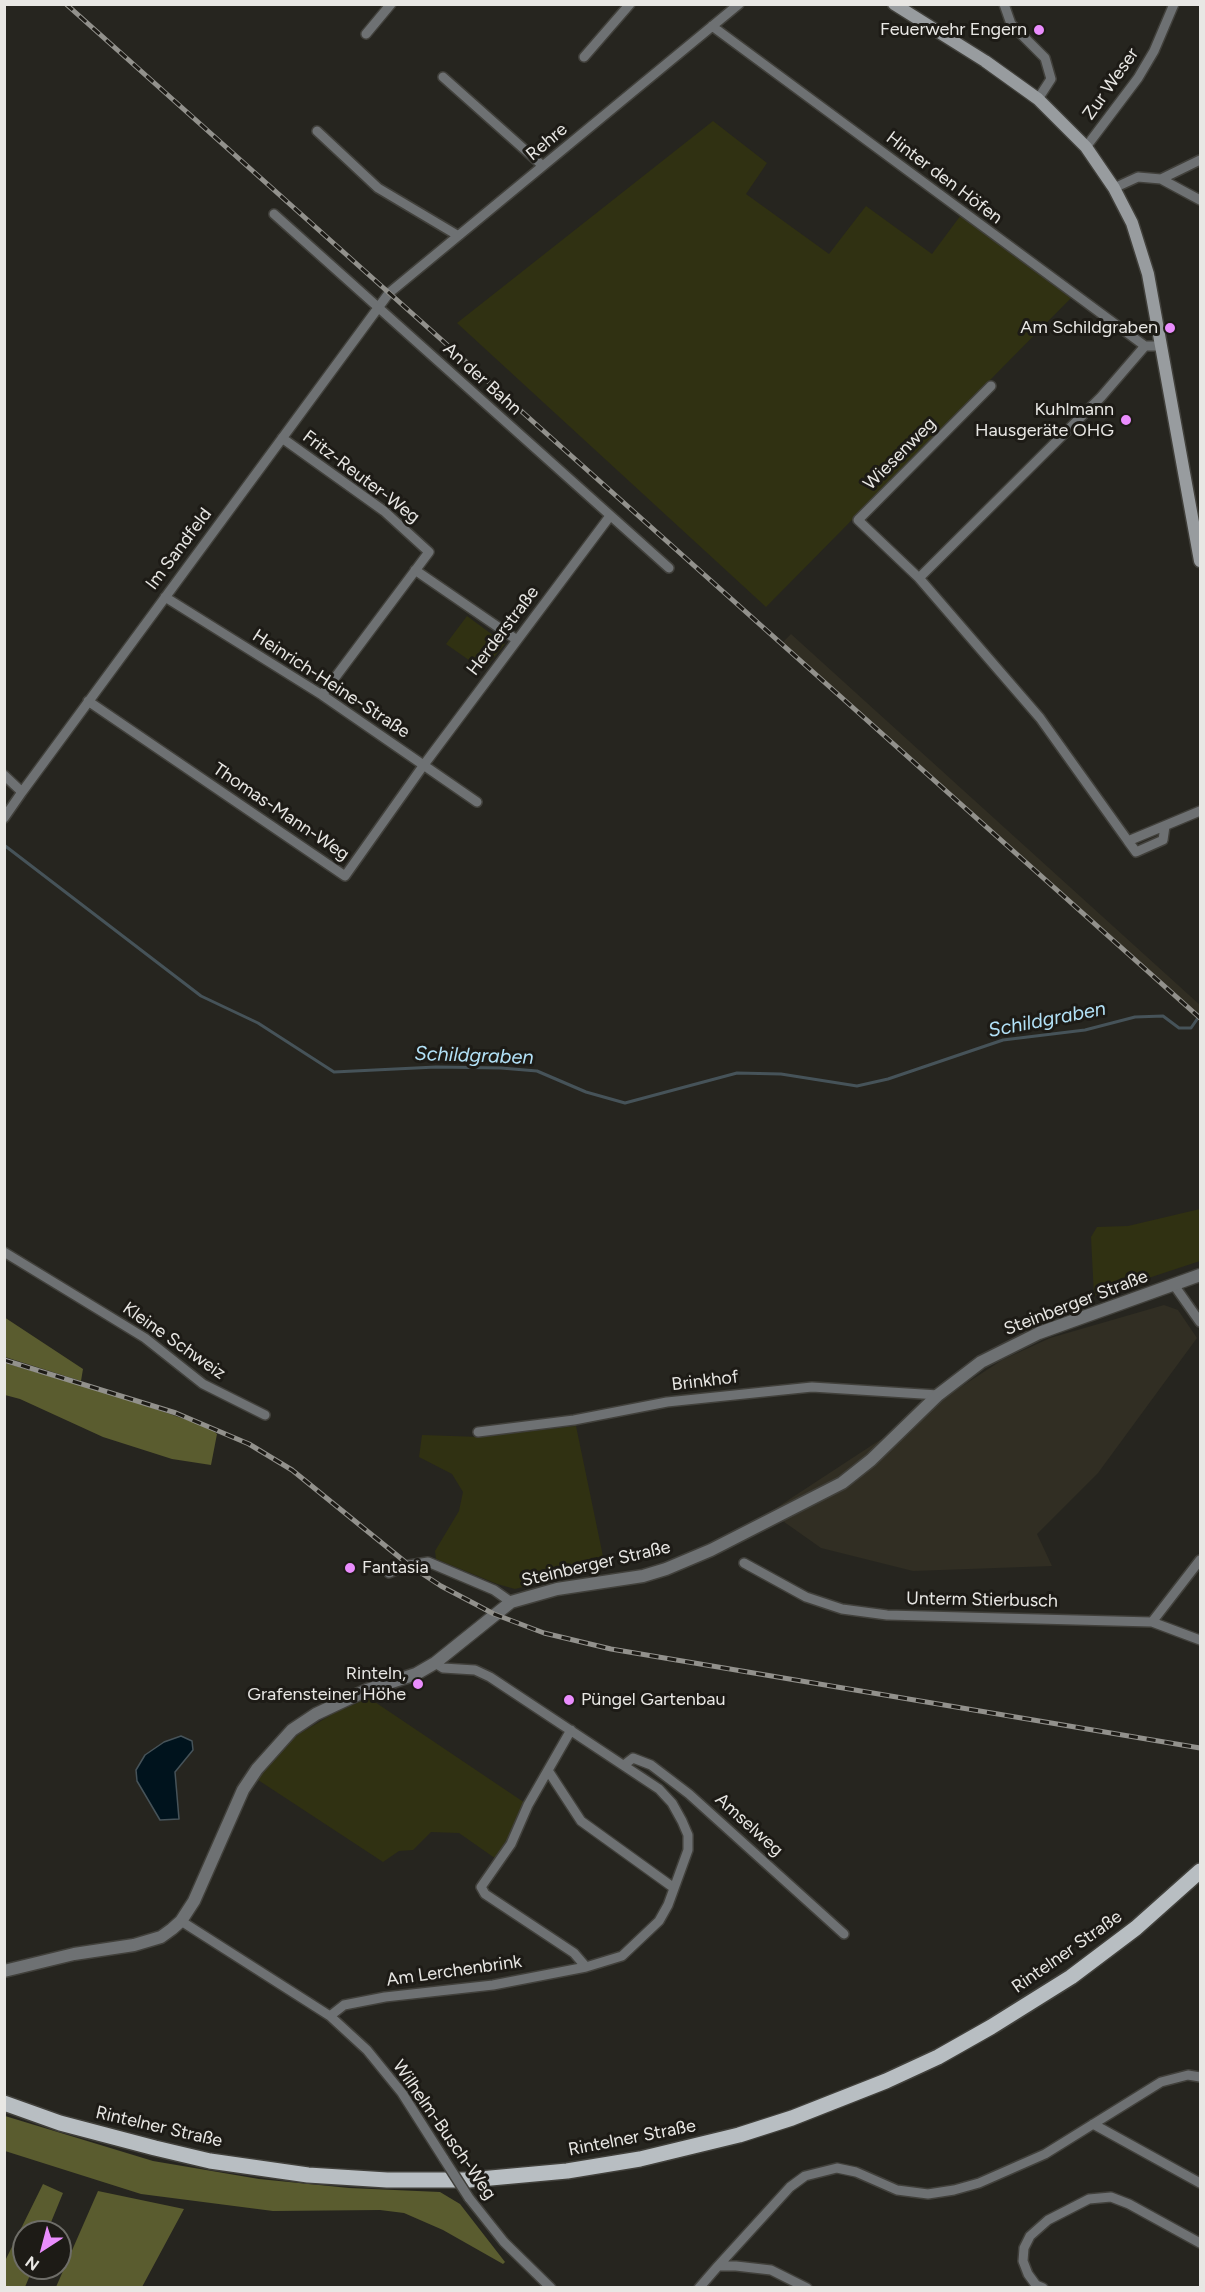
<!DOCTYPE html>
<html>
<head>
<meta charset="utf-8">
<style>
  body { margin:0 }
  #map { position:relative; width:1205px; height:2292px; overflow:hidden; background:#26251f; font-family:Figtree,sans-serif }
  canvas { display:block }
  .frame { position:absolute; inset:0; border:6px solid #e8e7e4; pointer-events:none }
  .north { position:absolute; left:12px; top:2220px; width:60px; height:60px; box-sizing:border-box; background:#1d1b16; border:2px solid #6e6d68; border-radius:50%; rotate:216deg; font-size:16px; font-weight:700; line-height:24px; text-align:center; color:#e8e7e4 }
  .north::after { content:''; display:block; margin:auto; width:21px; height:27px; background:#ea8dfd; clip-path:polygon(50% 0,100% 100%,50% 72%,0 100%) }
</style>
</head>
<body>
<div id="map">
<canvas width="1205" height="2292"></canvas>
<div class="frame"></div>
<div class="north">N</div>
</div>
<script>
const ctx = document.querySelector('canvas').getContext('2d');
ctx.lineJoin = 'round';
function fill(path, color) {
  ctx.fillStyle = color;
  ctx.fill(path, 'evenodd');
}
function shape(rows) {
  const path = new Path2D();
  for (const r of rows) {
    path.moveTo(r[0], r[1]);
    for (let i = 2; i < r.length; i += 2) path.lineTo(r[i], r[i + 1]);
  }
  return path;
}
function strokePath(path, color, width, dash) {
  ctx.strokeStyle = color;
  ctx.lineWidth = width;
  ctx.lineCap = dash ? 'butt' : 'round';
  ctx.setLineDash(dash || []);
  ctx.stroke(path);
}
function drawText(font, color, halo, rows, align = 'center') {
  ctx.font = font + ' Figtree,sans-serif';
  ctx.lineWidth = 6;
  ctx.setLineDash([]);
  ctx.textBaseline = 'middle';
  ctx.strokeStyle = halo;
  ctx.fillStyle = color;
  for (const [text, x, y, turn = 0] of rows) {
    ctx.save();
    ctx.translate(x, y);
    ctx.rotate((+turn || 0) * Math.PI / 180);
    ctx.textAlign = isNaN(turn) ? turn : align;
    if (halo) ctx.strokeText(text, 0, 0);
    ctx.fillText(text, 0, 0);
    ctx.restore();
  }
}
fill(shape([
  [791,634,1200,1005,1200,1022,780,645],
  [1164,1305,1178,1310,1197,1338,1098,1473,1037,1534,1052,1566,913,1571,821,1548,770,1512,1002,1360,1050,1338]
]), '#312e23');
fill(shape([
  [713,121,767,163,746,194,829,254,866,206,932,254,961,215,1071,298,766,607,457,323],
  [467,616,505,644,483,670,446,644],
  [1200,1209,1200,1261,1094,1296,1091,1237,1097,1227,1128,1226],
  [576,1426,605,1566,515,1589,497,1584,436,1559,435,1551,459,1511,463,1492,452,1474,419,1457,422,1435,480,1437],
  [369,1698,528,1805,499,1861,459,1833,431,1832,413,1850,399,1851,383,1862,252,1776,299,1734,336,1712]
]), '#303112');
fill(shape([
  [4,1317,83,1369,81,1381,5,1357],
  [5,1363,130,1400,210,1428,217,1434,211,1465,172,1459,103,1437,20,1399,5,1395],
  [5,2116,153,2161,259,2179,349,2188,440,2192,460,2204,505,2262,503,2264,443,2230,404,2213,380,2210,273,2211,141,2194,5,2151],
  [43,2184,63,2193,47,2232,24,2232,24,2268,33,2268,25,2287,5,2287,5,2261],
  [98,2191,184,2209,142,2287,56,2287]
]), '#5a5c2f');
const water = shape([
  [181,1736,192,1741,193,1750,175,1772,179,1819,160,1820,137,1781,136,1770,145,1755,164,1742,181,1736]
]);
fill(water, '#00131d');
strokePath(water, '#465359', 1.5);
strokePath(shape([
  [4,845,201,996,258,1023,334,1072,436,1067,501,1068,537,1071,586,1092,625,1103,737,1073,781,1074,857,1086,888,1079,1003,1040,1085,1030,1135,1017,1163,1016,1179,1028,1191,1028,1200,1015]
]), '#465359', 3);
const minor = shape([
  [1004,4,1011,24,1045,58,1051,79,1038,99],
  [712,26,1145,346,1161,346],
  [366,34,391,4],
  [584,57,630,4],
  [443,77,543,166],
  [317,131,378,188,457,235],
  [1086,147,1138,78,1154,51,1174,4],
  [1161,179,1200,200],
  [1114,188,1138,177,1161,179,1200,160],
  [274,214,669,568],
  [1145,346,1101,397,919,578,1040,718,1128,841,1200,811],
  [282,438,384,511,429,552,322,695],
  [415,570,517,640],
  [919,578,858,520,991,386],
  [165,597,322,695,477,802],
  [88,701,345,876,423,766,610,516],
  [4,775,22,792,389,293,739,4],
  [4,818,22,792],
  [1128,841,1136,852,1163,840,1165,826],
  [4,1252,145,1338,203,1384,265,1415],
  [1174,1285,1200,1322],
  [478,1432,574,1420,667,1402,812,1387,938,1395],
  [744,1563,806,1597,842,1609,887,1615,1152,1622,1200,1560],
  [389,1573,409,1565,428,1562,494,1590,511,1602],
  [1152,1622,1200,1640],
  [571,1730,528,1805,511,1844,481,1887,485,1894,574,1953,586,1967],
  [624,1765,633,1758,651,1765,689,1794,844,1934],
  [549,1772,581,1821,674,1888],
  [181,1921,330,2016,367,2050,402,2093,444,2159],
  [330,2016,344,2005,385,1997,493,1985,586,1967,622,1956,659,1921,668,1905,688,1850,688,1835,682,1821,672,1803,659,1789,490,1677,475,1670,443,1668,435,1663],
  [1093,2124,1200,2183],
  [469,2198,504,2242,551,2288],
  [718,2266,790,2187,805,2176,837,2168,856,2172,897,2190,928,2194,954,2190,979,2183,1045,2154,1161,2082,1188,2075,1200,2077],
  [699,2288,718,2266,736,2266,771,2270,807,2288],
  [1043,2288,1036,2285,1028,2274,1023,2261,1024,2248,1030,2236,1048,2220,1089,2199,1111,2197,1129,2204,1200,2243]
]);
const tertiary = shape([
  [4,1971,74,1954,134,1945,161,1937,172,1929,181,1921,194,1901,243,1790,257,1769,292,1730,316,1714,367,1690,416,1674,435,1663,511,1602,557,1589,643,1576,666,1569,711,1550,842,1483,871,1460,938,1395,981,1362,1039,1333,1200,1275]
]);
const secondary = shape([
  [894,4,985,61,1038,99,1086,147,1114,188,1132,223,1148,274,1200,561]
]);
const primary = shape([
  [4,2103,60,2123,155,2148,210,2161,308,2175,387,2180,469,2180,567,2171,640,2159,739,2135,792,2118,886,2081,938,2057,991,2027,1071,1977,1136,1928,1200,1871]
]);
strokePath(minor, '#41403b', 12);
strokePath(tertiary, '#41403b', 15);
strokePath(secondary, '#41403b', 15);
strokePath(primary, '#41403b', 18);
strokePath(minor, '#6e7173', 9);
strokePath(tertiary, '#6e7173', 12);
strokePath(secondary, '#989c9f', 12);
strokePath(primary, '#b8bec2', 15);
const rail = shape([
  [66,4,1200,1018],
  [4,1360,176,1413,249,1444,292,1470,409,1565,441,1586,494,1614,544,1633,611,1649,1200,1748]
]);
strokePath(rail, '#92918c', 5);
strokePath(rail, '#1d1b16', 3, [9]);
const minorBridge = shape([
  [444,2159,469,2198]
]);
strokePath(minorBridge, '#41403b', 12, []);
strokePath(minorBridge, '#6e7173', 9);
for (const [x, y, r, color] of [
  [1039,30,6,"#ea8dfd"],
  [1170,328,6,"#ea8dfd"],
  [1126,420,6,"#ea8dfd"],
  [350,1568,6,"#ea8dfd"],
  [418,1684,6,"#ea8dfd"],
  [569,1700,6,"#ea8dfd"]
]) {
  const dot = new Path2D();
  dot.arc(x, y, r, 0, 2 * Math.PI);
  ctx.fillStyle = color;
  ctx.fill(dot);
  strokePath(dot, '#1d1b16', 2);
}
drawText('18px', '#e8e7e4', '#1d1b16', [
  ["Feuerwehr Engern",1027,30],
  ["Am Schildgraben",1158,328],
  ["Kuhlmann",1114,410],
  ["Hausgeräte OHG",1114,431],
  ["Fantasia",362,1568,"left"],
  ["Rinteln,",406,1674],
  ["Grafensteiner Höhe",406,1695],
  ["Püngel Gartenbau",581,1700,"left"]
], 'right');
drawText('18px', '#e8e7e4', '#1d1b16', [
  ["Zur Weser",1111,84,-55],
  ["Rehre",547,142,-40],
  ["Hinter den Höfen",944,178,37],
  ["An der Bahn",482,379,42],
  ["Wiesenweg",900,454,-45],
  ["Fritz-Reuter-Weg",361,477,37],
  ["Im Sandfeld",179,549,-53],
  ["Herderstraße",503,631,-53],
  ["Heinrich-Heine-Straße",331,684,33],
  ["Thomas-Mann-Weg",281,812,34],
  ["Steinberger Straße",1076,1303,-21],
  ["Kleine Schweiz",174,1341,35],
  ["Brinkhof",705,1381,-7],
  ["Steinberger Straße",596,1564,-13],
  ["Unterm Stierbusch",982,1600,1],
  ["Amselweg",749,1825,42],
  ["Rintelner Straße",1067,1952,-35],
  ["Am Lerchenbrink",454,1971,-8],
  ["Rintelner Straße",159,2127,13],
  ["Wilhelm-Busch-Weg",444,2130,55],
  ["Rintelner Straße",632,2138,-11]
]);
drawText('italic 20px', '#b2e1f7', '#1d1b16', [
  ["Schildgraben",1047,1020,-11],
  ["Schildgraben",474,1056,2]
]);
</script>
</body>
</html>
